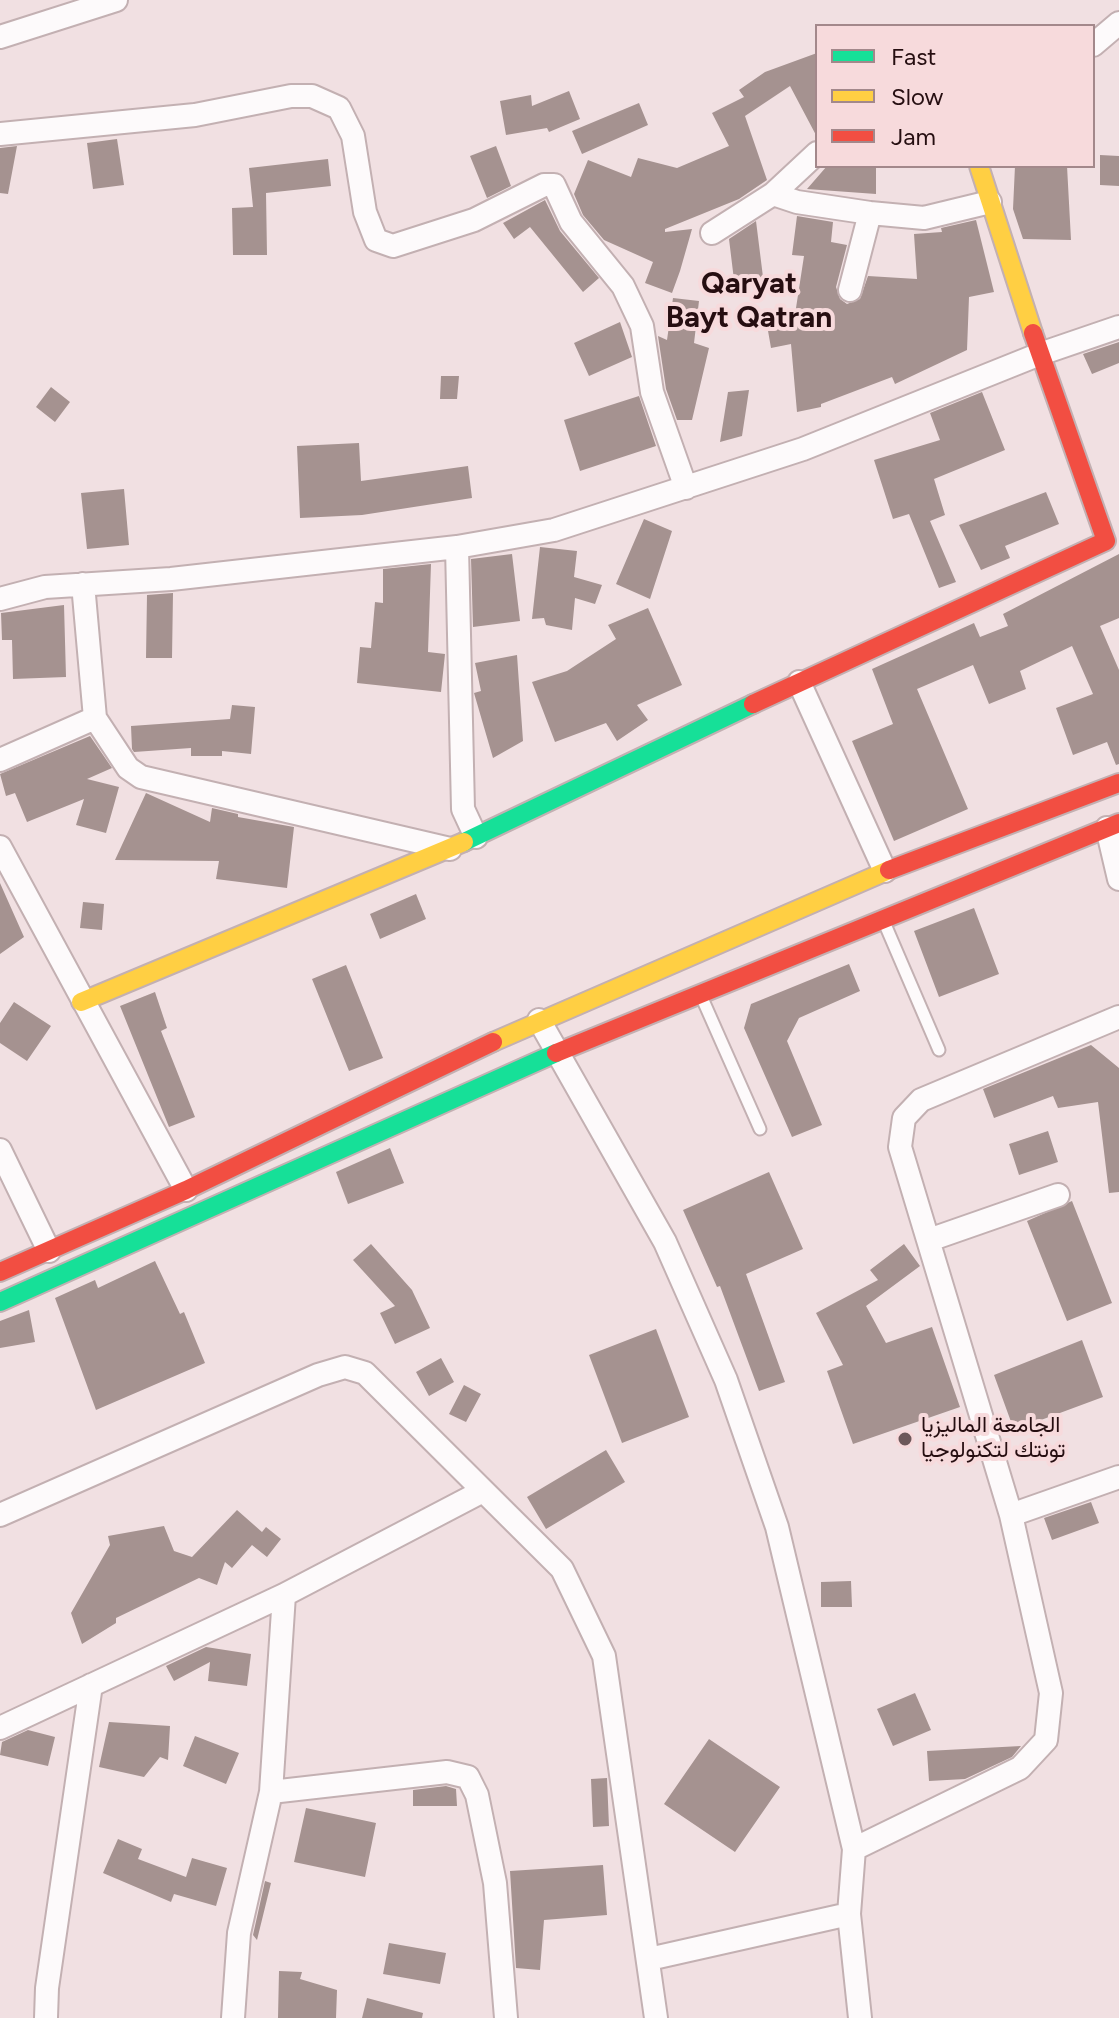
<!DOCTYPE html>
<html>
<head>
<meta charset="utf-8">
<style>
  body { margin:0 }
  #map { position:relative; width:1119px; height:2018px; overflow:hidden; background:#f1e0e2; font-family:Figtree,sans-serif }
  canvas { display:block }
  .legend { position:absolute; left:815px; top:24px; width:280px; height:144px; box-sizing:border-box; background:#f7dadc; border:2px solid #a3888b; margin:0; padding:10px 14px; list-style:none; font-size:24px; color:#260e11 }
  .legend li { display:flex; align-items:center; gap:16px; height:40px }
  .legend b { width:40px; border:2px solid #a3888b }
</style>
</head>
<body>
<div id="map">
<canvas width="1119" height="2018"></canvas>
<ul class="legend">
<li><b style="height:10px;background:#16e098"></b>Fast</li>
<li><b style="height:10px;background:#ffcf43"></b>Slow</li>
<li><b style="height:10px;background:#f24e42"></b>Jam</li>
</ul>
</div>
<script>
const ctx = document.querySelector('canvas').getContext('2d');
ctx.lineJoin = 'round';
function fill(path, color) {
  ctx.fillStyle = color;
  ctx.fill(path, 'evenodd');
}
function shape(rows) {
  const path = new Path2D();
  for (const r of rows) {
    path.moveTo(r[0], r[1]);
    for (let i = 2; i < r.length; i += 2) path.lineTo(r[i], r[i + 1]);
  }
  return path;
}
function strokePath(path, color, width, dash) {
  ctx.strokeStyle = color;
  ctx.lineWidth = width;
  ctx.lineCap = dash ? 'butt' : 'round';
  ctx.setLineDash(dash || []);
  ctx.stroke(path);
}
function drawText(font, color, halo, rows, align = 'center') {
  ctx.font = font + ' Figtree,Vazirmatn,sans-serif';
  ctx.lineWidth = 8;
  ctx.setLineDash([]);
  ctx.textBaseline = 'middle';
  ctx.strokeStyle = halo;
  ctx.fillStyle = color;
  for (const [text, x, y, turn = 0] of rows) {
    ctx.save();
    ctx.translate(x, y);
    ctx.rotate((+turn || 0) * Math.PI / 180);
    ctx.textAlign = isNaN(turn) ? turn : align;
    if (halo) ctx.strokeText(text, 0, 0);
    ctx.fillText(text, 0, 0);
    ctx.restore();
  }
}
fill(shape([
  [817,53,817,137,790,86,745,116,767,180,739,199,665,229,665,232,692,229,680,271,672,293,645,283,653,262,604,240,583,215,574,194,588,160,631,177,638,158,677,168,729,146,712,113,744,97,739,90,765,72],
  [569,91,580,119,549,132,547,128,506,135,500,101,531,95,532,106],
  [639,103,648,125,582,154,572,131],
  [117,139,124,185,93,189,87,143],
  [17,146,8,194,0,193,0,148],
  [496,146,511,186,487,198,470,156],
  [1100,155,1119,156,1119,186,1100,185],
  [328,159,331,186,266,193,267,255,233,255,232,208,253,207,249,168],
  [827,166,876,166,876,194,807,189],
  [1015,166,1067,166,1071,240,1023,239,1013,209],
  [545,200,560,231,599,278,583,292,530,227,514,239,503,223],
  [797,216,833,222,831,242,847,245,836,287,840,299,847,304,860,299,868,276,917,279,914,234,942,232,941,228,976,220,994,292,969,297,967,350,895,384,892,377,821,404,821,407,797,412,791,344,771,348,767,325,794,321,804,256,792,255],
  [756,221,763,277,734,280,729,239],
  [673,298,699,301,694,343,709,348,692,420,677,420,666,389,658,336,667,340],
  [620,322,632,357,589,376,574,343],
  [1119,342,1119,363,1092,374,1083,354],
  [441,376,459,376,457,399,440,399],
  [51,387,70,402,55,422,36,407],
  [749,390,742,436,720,442,728,392],
  [982,392,1005,450,934,479,945,515,930,521,956,582,939,588,909,514,893,519,874,460,940,440,930,413],
  [639,396,656,446,580,471,564,420],
  [359,443,361,481,468,466,472,498,362,515,300,518,297,446],
  [124,489,129,545,87,549,81,493],
  [1046,492,1059,524,1005,546,1010,558,981,570,959,525],
  [644,519,672,531,650,599,616,584],
  [540,547,577,551,574,577,602,585,595,604,575,598,572,630,546,625,544,618,532,619],
  [512,554,520,621,473,627,471,559],
  [1119,554,1119,618,1100,626,1119,670,1119,764,1116,765,1107,742,1073,755,1056,708,1093,694,1072,646,1020,671,1026,689,989,704,973,665,917,689,968,809,894,841,852,741,893,724,872,669,974,623,980,637,1008,626,1003,614],
  [431,564,428,652,445,654,441,692,357,683,360,647,371,648,375,602,383,603,383,569],
  [173,593,172,658,146,658,147,595],
  [64,605,66,677,13,679,12,640,2,640,1,613],
  [648,608,682,685,637,705,648,720,617,741,606,723,555,742,532,682,567,671,616,639,608,625],
  [517,655,523,741,493,758,474,693,481,691,475,663],
  [232,705,255,707,251,754,222,751,222,756,191,756,191,748,134,752,132,749,131,726,230,719],
  [90,736,112,768,87,779,119,787,106,833,76,825,84,799,27,822,15,793,6,796,0,774],
  [146,793,210,822,212,808,238,814,238,817,294,827,287,888,216,879,219,861,115,860],
  [0,883,24,937,0,954],
  [416,894,426,919,380,939,370,914],
  [83,902,104,904,102,930,80,928],
  [974,908,999,974,939,997,914,931],
  [849,964,860,991,799,1018,787,1041,822,1125,792,1137,744,1028,751,1004],
  [346,965,383,1058,349,1071,312,979],
  [155,992,167,1028,161,1031,195,1117,169,1127,120,1006],
  [14,1002,51,1026,27,1061,0,1043,0,1023],
  [1091,1045,1119,1068,1119,1192,1109,1193,1098,1102,1058,1108,1053,1096,994,1118,983,1089],
  [1048,1131,1058,1162,1019,1175,1009,1144],
  [390,1148,404,1183,348,1204,336,1172],
  [769,1172,803,1249,746,1274,785,1382,759,1391,720,1286,717,1287,683,1210],
  [1072,1201,1112,1303,1067,1321,1027,1221],
  [371,1244,412,1290,430,1328,395,1344,380,1313,395,1306,353,1260],
  [904,1244,920,1266,866,1306,886,1343,932,1327,960,1407,853,1444,827,1371,843,1365,816,1313,878,1280,870,1270],
  [155,1261,180,1314,184,1312,205,1363,96,1410,55,1298,95,1280,98,1288],
  [29,1310,35,1342,0,1348,0,1321],
  [656,1329,689,1417,622,1443,589,1355],
  [1082,1340,1103,1397,1014,1430,994,1375],
  [441,1358,454,1382,429,1396,416,1372],
  [464,1385,481,1394,466,1422,449,1414],
  [606,1450,625,1482,546,1529,527,1497],
  [1091,1502,1099,1523,1052,1540,1044,1518],
  [237,1510,262,1532,266,1527,281,1539,267,1557,252,1545,232,1568,225,1562,217,1585,199,1578,116,1618,116,1623,82,1644,71,1613,110,1545,108,1536,164,1526,174,1551,192,1557],
  [851,1581,852,1607,821,1607,821,1582],
  [206,1647,251,1654,247,1686,208,1681,210,1662,174,1681,166,1666],
  [915,1693,931,1730,893,1746,877,1709],
  [109,1722,170,1726,168,1760,160,1757,144,1777,99,1767],
  [28,1730,55,1737,48,1766,0,1755,2,1742],
  [195,1736,239,1753,226,1784,183,1766],
  [709,1739,780,1787,735,1852,664,1804],
  [1021,1746,1012,1757,965,1779,929,1781,927,1751],
  [607,1778,609,1826,593,1827,591,1779],
  [446,1786,456,1789,457,1806,413,1806,413,1790],
  [306,1808,376,1823,365,1877,294,1862],
  [118,1839,142,1849,138,1859,186,1877,192,1858,227,1868,216,1906,174,1894,171,1902,103,1873],
  [603,1865,607,1915,544,1920,540,1970,516,1968,510,1871],
  [265,1881,271,1883,257,1940,253,1935],
  [389,1943,446,1953,440,1984,383,1974],
  [279,1971,302,1972,300,1979,337,1990,336,2018,278,2018],
  [367,1998,423,2013,422,2018,362,2018]
]), '#a59290');
const lane = shape([
  [884,922,939,1050],
  [702,998,760,1129]
]);
const street = shape([
  [0,37,116,0],
  [1093,45,1119,23],
  [0,134,195,115,291,96,312,96,339,108,353,136,365,212,376,240,393,246,474,220,544,185,554,185,571,222,623,286,642,326,652,392,686,488],
  [773,194,797,202,870,213,924,218,990,202],
  [712,233,773,194,817,153],
  [850,290,870,213],
  [457,547,463,809,476,837],
  [83,584,95,718,128,768,141,777,450,849],
  [0,599,45,587,171,579,457,547,554,530,803,449,1040,354,1119,327],
  [799,682,885,871],
  [0,760,95,718],
  [1107,828,1119,879],
  [0,847,186,1190],
  [539,1020,665,1242,726,1380,777,1527,854,1849,849,1914,860,2018],
  [0,1150,49,1251],
  [929,1240,1058,1195],
  [0,1515,318,1375,345,1367,365,1373,562,1569,604,1656,656,2018],
  [1011,1515,1119,1477],
  [0,1728,284,1595,481,1492],
  [271,1792,447,1772,468,1777,477,1795,495,1883,506,2018],
  [854,1849,1020,1768,1046,1740,1051,1693,1011,1515,900,1147,904,1118,921,1100,1119,1017],
  [649,1959,849,1914],
  [46,2018,47,1988,91,1685],
  [233,2018,239,1933,271,1792,284,1595]
]);
const fast = shape([
  [464,842,753,704],
  [0,1302,556,1053]
]);
const slow = shape([
  [979,166,1033,333],
  [81,1002,464,842],
  [493,1042,889,870]
]);
const jam = shape([
  [753,704,1106,541,1033,333],
  [889,870,1119,783],
  [556,1053,1119,823],
  [0,1272,186,1190,493,1042]
]);
strokePath(lane, '#c3b0b2', 15);
strokePath(street, '#c3b0b2', 26);
strokePath(fast, '#c3b0b2', 22);
strokePath(slow, '#c3b0b2', 22);
strokePath(jam, '#c3b0b2', 22);
strokePath(lane, '#fdfafb', 11);
strokePath(street, '#fdfafb', 22);
strokePath(fast, '#16e098', 18);
strokePath(slow, '#ffcf43', 18);
strokePath(jam, '#f24e42', 18);
for (const [x, y, r, color] of [
  [905,1439,8,"#6d585a"]
]) {
  const dot = new Path2D();
  dot.arc(x, y, r, 0, 2 * Math.PI);
  ctx.fillStyle = color;
  ctx.fill(dot);
  strokePath(dot, '#f7dadc', 3);
}
drawText('22px', '#260e11', '#f7dadc', [
  ["الجامعة الماليزيا",921,1426],
  ["تونتك لتكنولوجيا",921,1451]
], 'left');
drawText('bold 30px', '#260e11', '#f7dadc', [
  ["Qaryat",749,284],
  ["Bayt Qatran",749,318]
]);
</script>
</body>
</html>
